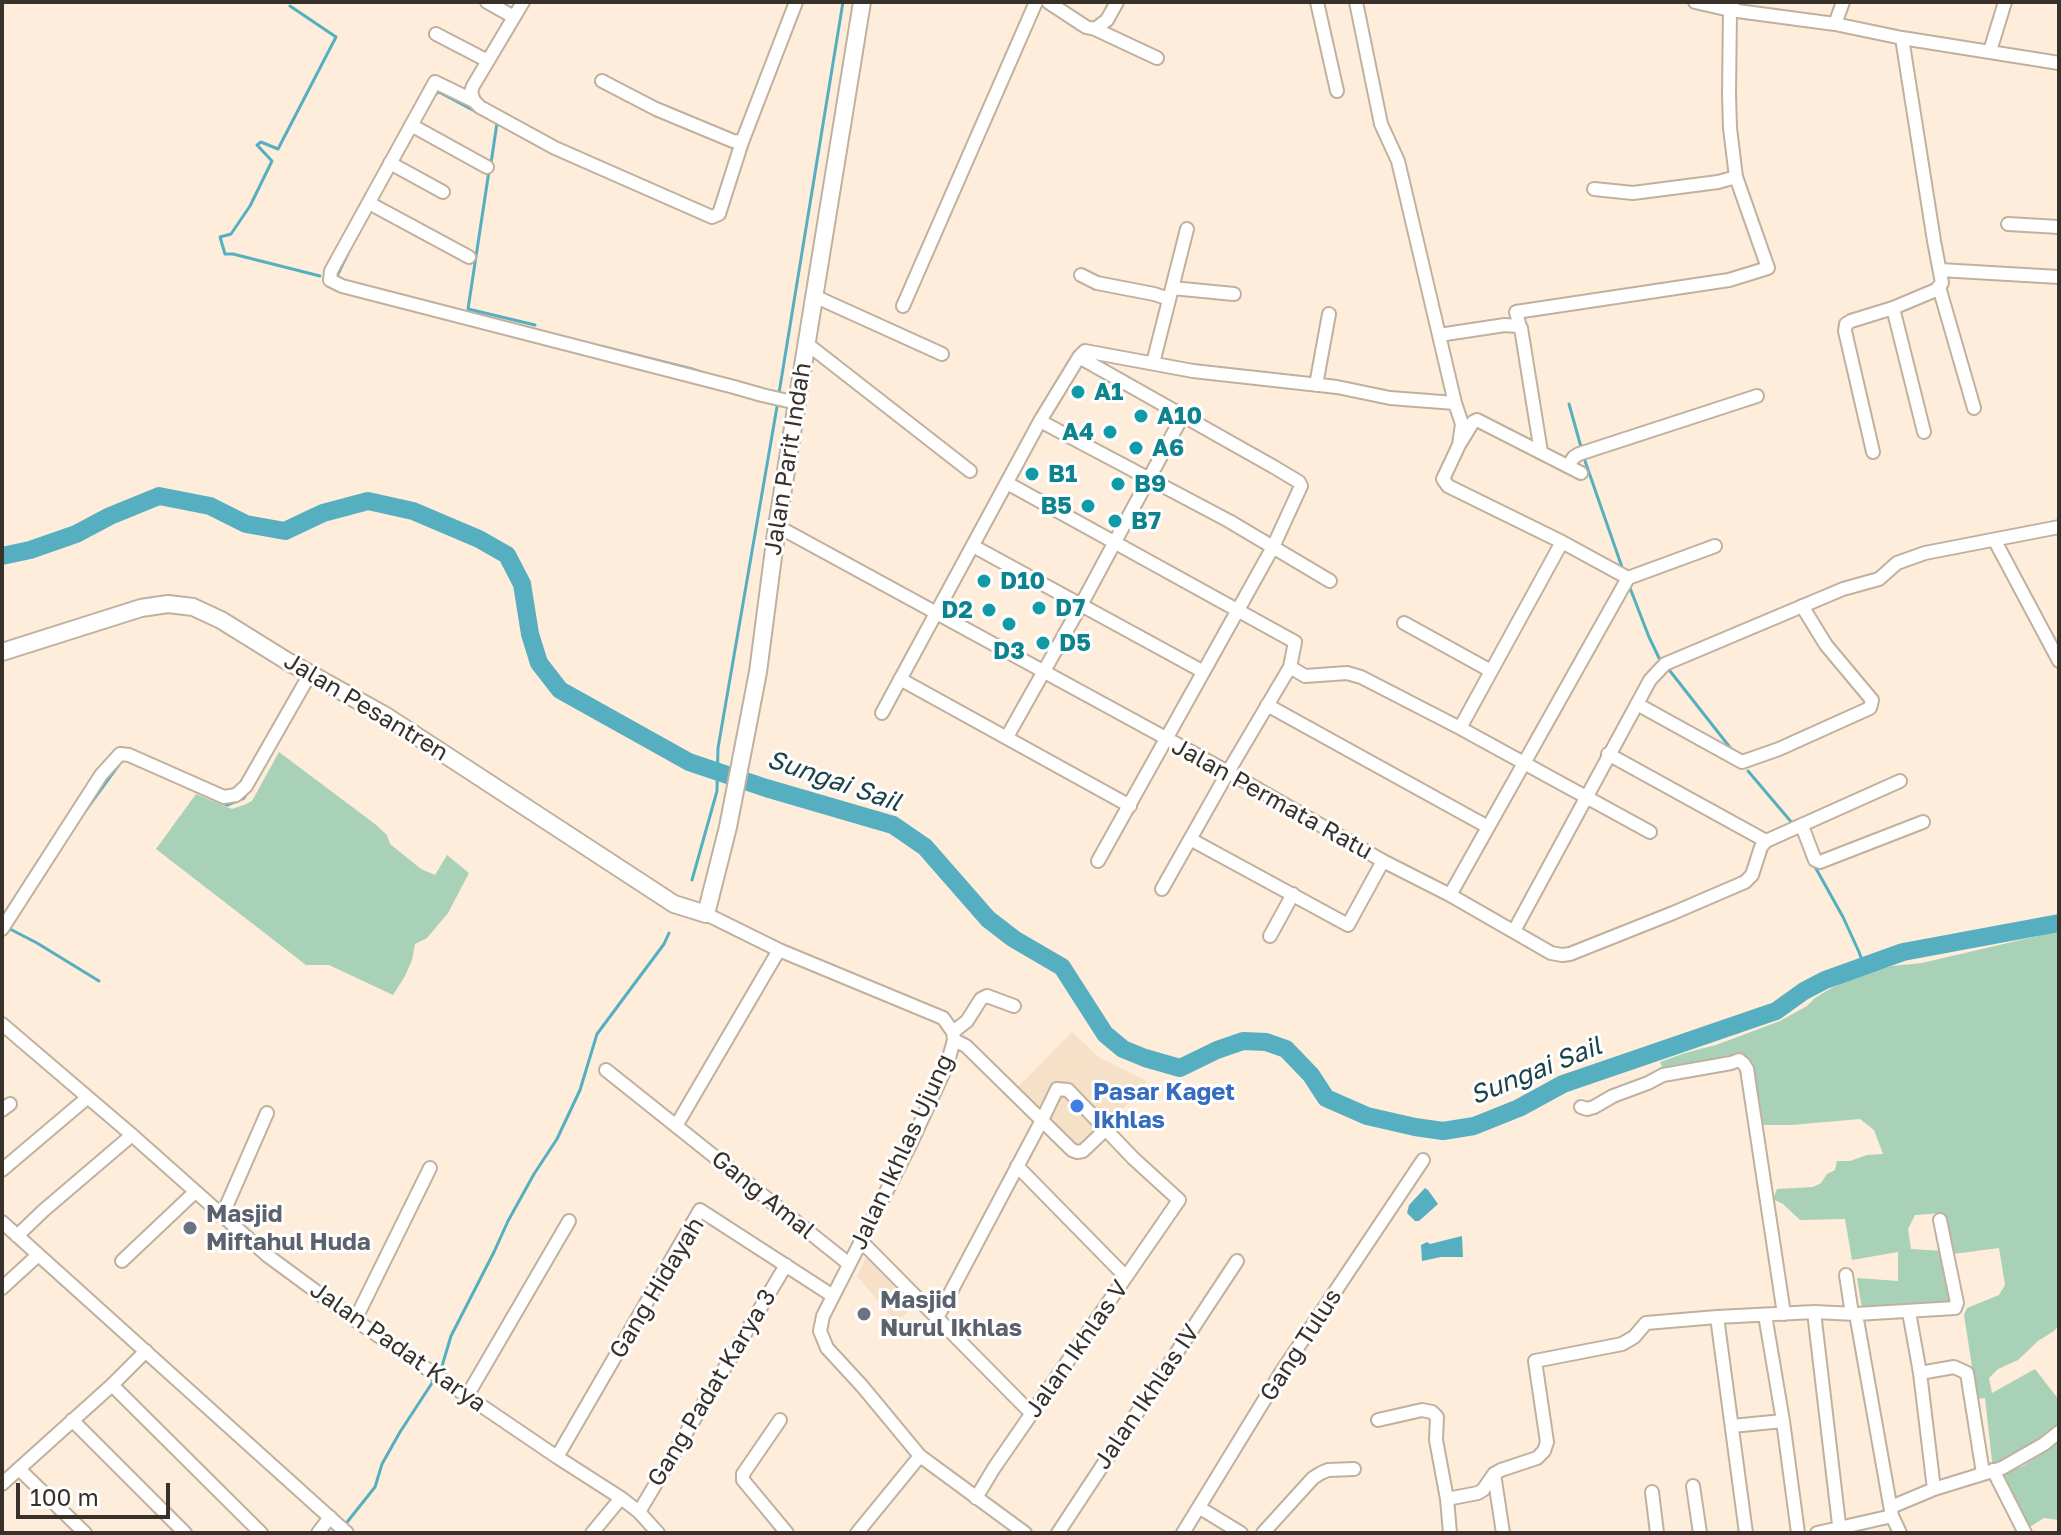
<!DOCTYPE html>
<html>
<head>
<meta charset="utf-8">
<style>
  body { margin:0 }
  #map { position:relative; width:2061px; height:1535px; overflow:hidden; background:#fdedda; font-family:"Golos Text",sans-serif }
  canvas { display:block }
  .frame { position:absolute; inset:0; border:4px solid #37312a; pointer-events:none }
  .scale { position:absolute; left:16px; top:1483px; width:154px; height:36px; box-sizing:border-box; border:4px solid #37312a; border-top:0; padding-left:10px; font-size:24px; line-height:28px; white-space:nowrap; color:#37312a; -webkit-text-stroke:6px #fff; paint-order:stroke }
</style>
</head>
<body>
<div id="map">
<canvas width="2061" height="1535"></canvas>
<div class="frame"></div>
<div class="scale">100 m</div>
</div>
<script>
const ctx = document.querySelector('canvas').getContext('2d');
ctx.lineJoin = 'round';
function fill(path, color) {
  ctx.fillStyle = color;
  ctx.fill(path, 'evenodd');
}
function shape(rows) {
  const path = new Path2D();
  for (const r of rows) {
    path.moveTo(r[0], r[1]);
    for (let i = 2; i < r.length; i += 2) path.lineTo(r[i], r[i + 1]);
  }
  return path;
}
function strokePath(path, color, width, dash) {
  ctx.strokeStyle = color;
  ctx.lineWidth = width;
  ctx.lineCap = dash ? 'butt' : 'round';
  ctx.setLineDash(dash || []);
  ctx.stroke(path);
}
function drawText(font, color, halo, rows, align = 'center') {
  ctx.font = font + ' "Golos Text",sans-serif';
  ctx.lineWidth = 6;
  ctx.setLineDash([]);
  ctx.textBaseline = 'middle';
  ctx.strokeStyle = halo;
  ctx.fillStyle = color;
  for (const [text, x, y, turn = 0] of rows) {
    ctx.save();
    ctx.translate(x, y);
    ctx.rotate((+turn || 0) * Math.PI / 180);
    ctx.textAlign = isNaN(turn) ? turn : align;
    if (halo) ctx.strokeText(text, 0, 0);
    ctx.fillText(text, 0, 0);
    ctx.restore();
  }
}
fill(shape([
  [1072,1032,1100,1058,1147,1081,1105,1130,1077,1152,1013,1092],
  [868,1252,917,1304,896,1322,857,1276]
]), '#f6e1c8');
fill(shape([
  [279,752,375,824,387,835,390,844,421,869,435,875,447,855,469,873,448,913,427,938,415,944,412,960,405,976,393,995,329,965,306,965,156,849,196,794,232,809,244,805,252,801],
  [2059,931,2059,1325,2054,1331,2038,1341,2018,1360,1998,1369,1989,1378,1992,1393,2035,1369,2059,1400,2059,1432,1993,1470,1985,1398,1977,1399,1964,1315,1967,1308,1999,1295,2005,1285,1999,1248,1953,1254,1943,1213,1915,1215,1908,1229,1911,1249,1943,1251,1953,1305,1862,1309,1857,1278,1898,1281,1898,1252,1852,1260,1845,1219,1800,1220,1783,1204,1773,1199,1777,1189,1813,1187,1821,1183,1827,1174,1835,1170,1837,1161,1850,1161,1867,1155,1883,1154,1874,1130,1860,1119,1791,1125,1761,1125,1759,1097,1753,1070,1749,1064,1664,1072,1660,1062,1685,1053,1716,1045,1780,1021,1807,1006,1815,998,1828,990,1854,976,1892,966,1922,963],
  [2059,1442,2059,1520,2044,1518,2028,1528,2000,1476,2023,1466]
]), '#a8d1b8');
fill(shape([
  [1425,1188,1428,1190,1438,1204,1419,1221,1415,1221,1407,1213,1409,1205],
  [1462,1236,1463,1257,1441,1257,1422,1261,1421,1245,1427,1242,1430,1244]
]), '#55afc0');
strokePath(shape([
  [290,6,336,37,278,149,261,142,257,145,272,161,250,206,231,234,220,237,225,254,233,254,320,276],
  [434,95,439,92,497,123,491,163],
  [489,171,468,309,535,325],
  [336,278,352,245],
  [604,347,692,369,713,376],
  [779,393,843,2],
  [1569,404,1581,447],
  [1585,461,1623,570],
  [1630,588,1649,637,1660,660],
  [1670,671,1732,750],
  [1748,771,1793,824],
  [198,792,227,805,244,798,247,793],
  [83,814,123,759],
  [1814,865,1843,917,1859,952,1864,966],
  [692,880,717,791,718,748,778,401],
  [8,928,37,943,99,981],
  [438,1373,442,1366,451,1336,494,1252,508,1221,534,1174,557,1139,580,1090,597,1034,664,944,669,933],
  [344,1526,375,1487,382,1464,400,1432,434,1380]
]), '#55afc0', 3);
strokePath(shape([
  [2,556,30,550,76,534,110,516,159,496,210,506,246,524,285,531,323,513,368,501,413,511,479,539,507,555,522,584,530,634,539,663,560,690,689,762,766,788,893,825,925,847,988,919,1014,939,1062,967,1105,1034,1123,1049,1145,1058,1180,1068,1217,1050,1243,1041,1266,1042,1286,1049,1311,1075,1326,1098,1367,1116,1415,1127,1443,1131,1474,1126,1519,1108,1563,1084,1776,1011,1804,991,1825,980,1903,952,2059,923]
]), '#55afc0', 18);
const minor = shape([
  [487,2,514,17],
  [523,2,473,86,471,92,474,101,480,107,555,148,712,217,719,214,742,142,796,2],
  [1048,2,1086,27,1095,29,1107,20,1117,2],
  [1317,2,1337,91],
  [1356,2,1381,124,1398,161,1455,403],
  [1695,2,1730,10,1835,24,1902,38,2059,63],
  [1835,24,1843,2],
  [1095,29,1157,58],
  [436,34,488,61],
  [1990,51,2005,2],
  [602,81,656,109,733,141,742,142],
  [474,101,435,82,331,271,330,280,342,286,734,387,762,395,797,403],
  [411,125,487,167],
  [390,163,443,192],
  [1594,189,1633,193,1718,182,1736,177],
  [369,203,469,257],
  [2008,224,2059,227],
  [1940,270,2059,277],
  [1081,275,1097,283,1154,294,1169,299],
  [1939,287,1974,408],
  [1172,288,1234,294],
  [814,296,942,354],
  [903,306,1036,2],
  [1893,308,1924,432],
  [1520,327,1516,312,1729,280,1768,268,1736,177,1730,128,1729,94,1730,10,1733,2],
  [1439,335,1505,325,1517,326,1521,328,1541,452],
  [806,343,970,471],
  [1079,357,1274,467,1299,482,1301,486,1273,547,1098,861],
  [1153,363,1187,229],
  [1316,385,1329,314],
  [1040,421,1229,521,1330,581],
  [1873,452,1845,331,1846,324,1851,321,1893,308,1936,290,1942,283,1934,241,1902,38],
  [1568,466,1574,457,1579,454,1757,396],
  [1581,473,1477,420,1473,422,1459,445,1443,479,1448,486,1562,542,1628,578],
  [1007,483,1295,642,1290,667,1228,772,1162,889],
  [777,526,1228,772,1383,861,1450,895,1628,578],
  [1995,541,2059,661],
  [973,546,1202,671],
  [1628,578,1715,546],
  [1404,623,1491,671],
  [1290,667,1305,676,1347,673,1361,677,1460,728,1650,832],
  [900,679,1130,806],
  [1637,704,1742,762,1779,749,1870,708,1872,700,1826,645,1802,606],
  [1267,705,1488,827],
  [882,713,1040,421,1079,357,1085,351,1193,371,1337,387,1390,398,1455,403,1462,424,1459,445],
  [1460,728,1562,542],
  [1007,737,1081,605,1182,417],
  [1608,754,1766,841],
  [1802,826,1815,860,1820,862,1923,822],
  [1190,839,1348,925,1383,861],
  [1450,895,1551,953,1562,955,1570,954,1673,913,1745,882,1752,875,1761,847,1766,841,1900,781],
  [706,914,779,950,943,1018,953,1032,954,1040,947,1065,911,1143,823,1316,820,1331,827,1348,862,1386,920,1456,1025,1533],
  [2,929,101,775,120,754,129,755,224,797,236,795,246,786,310,674],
  [1514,931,1650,680,1665,664,1843,589,1879,579,1897,563,1925,553,2059,527],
  [1270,936,1293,894],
  [2,1024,132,1135,268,1256,355,1320,557,1457,621,1498,639,1512,658,1533],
  [953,1032,967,1021,981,999,987,996,1014,1006],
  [954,1040,966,1046,1072,1150,1077,1152,1083,1151,1105,1130],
  [606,1070,849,1264],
  [1581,1107,1587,1109,1594,1107,1613,1096,1648,1083,1663,1075,1731,1063,1739,1060,1744,1064,1747,1069,1784,1314],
  [2,1110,10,1104],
  [676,1126,779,950],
  [1017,1166,1126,1277],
  [2,1170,87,1098],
  [222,1216,267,1113],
  [2,1222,347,1533],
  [17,1236,43,1211,132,1135],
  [860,1240,1032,1414],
  [122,1261,195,1192],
  [1846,1275,1852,1314],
  [2,1288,38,1255],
  [1814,1312,1840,1533],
  [1909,1312,1920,1373,1934,1489],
  [1856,1314,1892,1516,1900,1533],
  [1765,1315,1783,1421,1798,1533],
  [1717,1317,1746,1533],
  [937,1318,1042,1120,1057,1089,1068,1090,1133,1158,1179,1200,994,1468,976,1498],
  [355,1320,430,1168],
  [1920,1373,1954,1367,1967,1373,1983,1473],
  [112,1385,261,1533],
  [467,1396,569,1221],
  [72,1420,185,1533],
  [780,1420,743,1474,743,1480,787,1533],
  [1378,1420,1422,1410,1432,1412,1437,1417,1436,1440,1447,1499,1450,1533],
  [1732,1426,1783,1421],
  [557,1457,700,1210,833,1296],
  [19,1469,85,1533],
  [1993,1470,2025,1533],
  [1494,1474,1503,1533],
  [2,1484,112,1385,146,1351],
  [1693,1486,1700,1533],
  [1652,1492,1657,1533],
  [1447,1499,1478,1493,1483,1490,1494,1474,1501,1470,1537,1458,1544,1451,1547,1442,1535,1361,1622,1344,1634,1337,1646,1323,1717,1317,1814,1312,1856,1314,1955,1308,1957,1303,1940,1220],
  [1891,1507,1934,1489,2002,1468,2044,1444,2059,1432],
  [1200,1508,1241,1533],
  [639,1512,786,1265],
  [318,1533,330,1517],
  [592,1533,621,1498],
  [857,1533,920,1456],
  [1058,1533,1237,1261],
  [1183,1533,1282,1371,1423,1160],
  [1263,1533,1313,1478,1321,1473,1328,1470,1354,1469],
  [1817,1533,1892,1516]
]);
const major = shape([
  [2,652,141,608,168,604,193,607,221,620,287,661,386,716,674,904,706,914,728,827,758,672,777,526,862,2]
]);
strokePath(minor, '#c0b19f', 16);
strokePath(major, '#c0b19f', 20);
strokePath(minor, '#fff', 12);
strokePath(major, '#fff', 16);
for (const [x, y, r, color] of [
  [1078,392,8,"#0f9aa8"],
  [1141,416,8,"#0f9aa8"],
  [1110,432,8,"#0f9aa8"],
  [1136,448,8,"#0f9aa8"],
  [1032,474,8,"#0f9aa8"],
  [1118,484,8,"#0f9aa8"],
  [1088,506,8,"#0f9aa8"],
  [1115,521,8,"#0f9aa8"],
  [984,581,8,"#0f9aa8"],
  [1039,608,8,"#0f9aa8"],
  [989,610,8,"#0f9aa8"],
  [1009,624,8,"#0f9aa8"],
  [1043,643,8,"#0f9aa8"],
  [1077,1106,8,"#3f7fe0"],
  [190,1228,8,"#6b7280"],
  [864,1314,8,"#6b7280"]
]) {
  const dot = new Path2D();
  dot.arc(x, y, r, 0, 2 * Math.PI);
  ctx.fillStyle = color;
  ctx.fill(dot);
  strokePath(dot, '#fff', 3);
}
drawText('bold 24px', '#0d838f', '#fff', [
  ["A1",1094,392],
  ["A10",1157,416],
  ["A4",1094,432,"right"],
  ["A6",1152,448],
  ["B1",1048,474],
  ["B9",1134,484],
  ["B5",1072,506,"right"],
  ["B7",1131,521],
  ["D10",1000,581],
  ["D7",1055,608],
  ["D2",973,610,"right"],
  ["D5",1059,643],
  ["D3",1009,651,"center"]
], 'left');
drawText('24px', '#37312a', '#fff', [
  ["Jalan Parit Indah",788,459,-81],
  ["Jalan Pesantren",366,707,31],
  ["Jalan Permata Ratu",1272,799,29],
  ["Jalan Ikhlas Ujung",902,1152,-65],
  ["Gang Amal",763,1195,39],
  ["Gang Hidayah",657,1288,-59],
  ["Gang Tulus",1301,1345,-57],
  ["Jalan Padat Karya",398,1347,35],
  ["Jalan Ikhlas V",1077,1349,-55],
  ["Gang Padat Karya 3",712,1388,-59],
  ["Jalan Ikhlas IV",1147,1397,-56]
]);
drawText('bold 24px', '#366cbe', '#fff', [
  ["Pasar Kaget",1093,1092],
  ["Ikhlas",1093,1120]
], 'left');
drawText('bold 24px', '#5b616d', '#fff', [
  ["Masjid",206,1214],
  ["Miftahul Huda",206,1242],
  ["Masjid",880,1300],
  ["Nurul Ikhlas",880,1328]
], 'left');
drawText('italic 26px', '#19424a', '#fff', [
  ["Sungai Sail",834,781,19],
  ["Sungai Sail",1536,1071,-22]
]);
</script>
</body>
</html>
